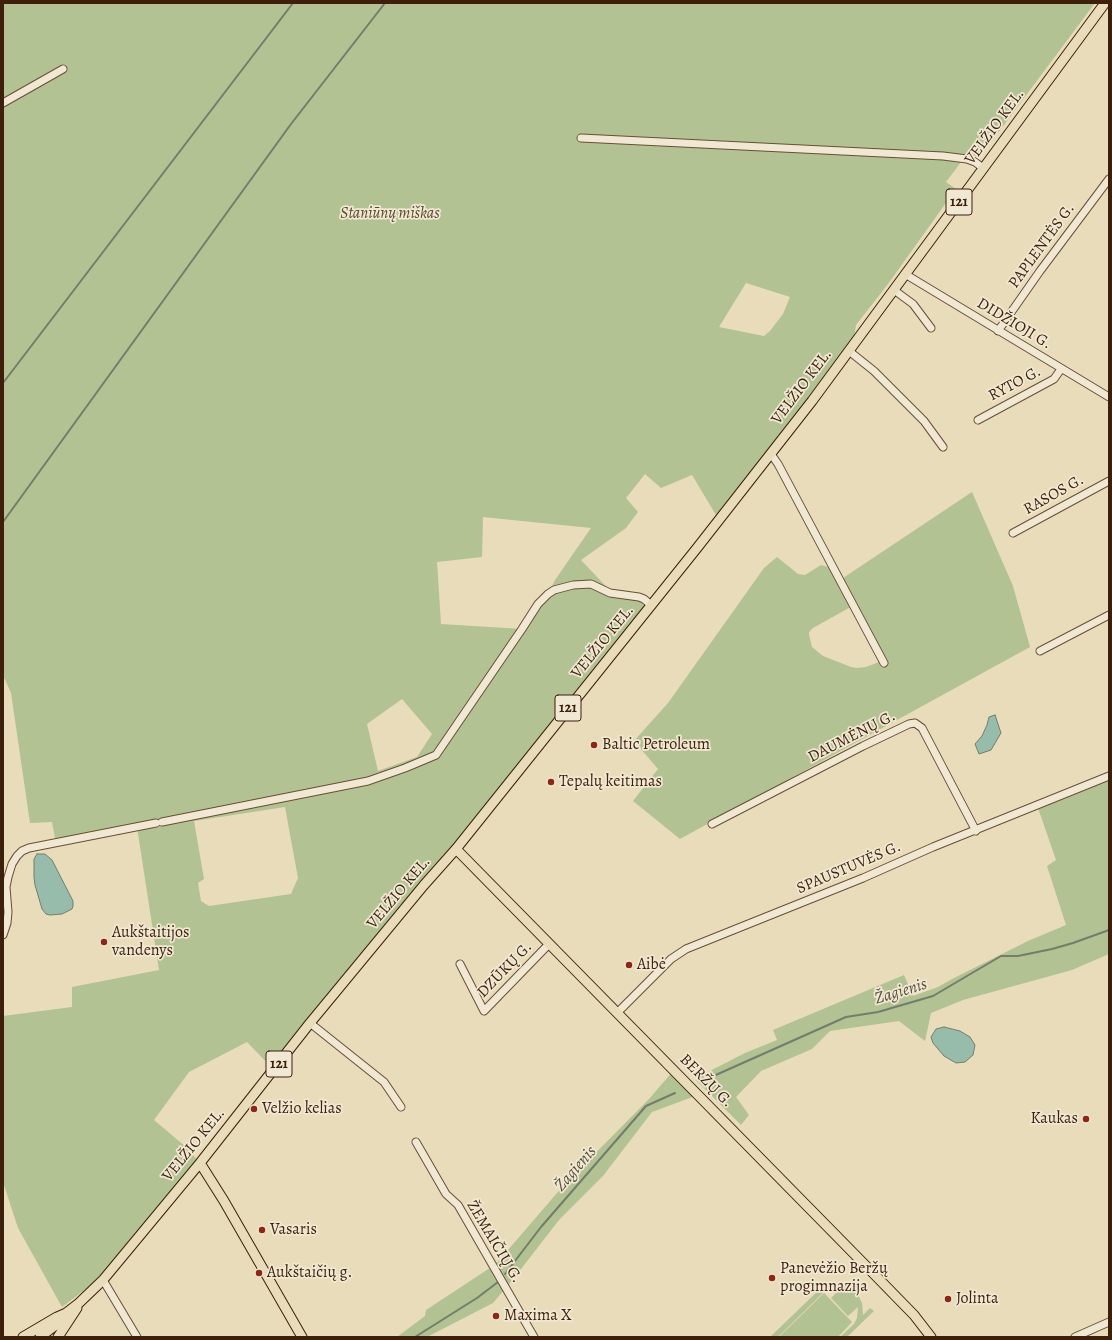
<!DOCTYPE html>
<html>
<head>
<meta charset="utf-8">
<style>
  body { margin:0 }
  #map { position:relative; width:1112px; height:1340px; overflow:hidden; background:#e8dcba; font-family:Alegreya,serif }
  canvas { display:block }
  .frame { position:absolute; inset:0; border:4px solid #3d1f0b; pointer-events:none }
</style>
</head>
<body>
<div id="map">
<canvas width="1112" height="1340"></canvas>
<div class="frame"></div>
</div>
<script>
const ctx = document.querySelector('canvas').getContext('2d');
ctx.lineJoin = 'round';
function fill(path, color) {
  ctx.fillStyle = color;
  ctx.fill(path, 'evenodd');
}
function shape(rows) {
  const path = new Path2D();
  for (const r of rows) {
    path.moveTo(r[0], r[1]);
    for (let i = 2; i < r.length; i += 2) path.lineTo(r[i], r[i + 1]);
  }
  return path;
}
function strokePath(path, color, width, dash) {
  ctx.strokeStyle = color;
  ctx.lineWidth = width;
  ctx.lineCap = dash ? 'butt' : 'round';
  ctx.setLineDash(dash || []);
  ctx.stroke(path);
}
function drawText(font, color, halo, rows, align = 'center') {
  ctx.font = font + ' Alegreya,serif';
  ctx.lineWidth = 3.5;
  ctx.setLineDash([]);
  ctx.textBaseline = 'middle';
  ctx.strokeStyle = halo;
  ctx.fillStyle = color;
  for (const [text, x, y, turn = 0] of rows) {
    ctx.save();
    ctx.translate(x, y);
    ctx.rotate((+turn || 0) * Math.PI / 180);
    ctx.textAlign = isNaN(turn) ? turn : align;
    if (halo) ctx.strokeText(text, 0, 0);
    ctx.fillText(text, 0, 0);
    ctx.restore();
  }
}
fill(shape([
  [3,3,1095,3,980,157,967,154,946,182,956,189,888,284,856,325,853,345,719,520,692,475,661,488,645,474,626,498,638,512,626,528,581,560,616,597,638,598,644,606,651,605,274,1070,247,1042,189,1072,154,1120,186,1147,200,1163,108,1269,90,1286,62,1307,18,1228,3,1182,3,1016,72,1007,72,987,159,970,137,827,56,843,52,822,30,823,11,693,3,675],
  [746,283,790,297,783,314,770,331,764,336,719,327],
  [483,517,591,528,555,580,548,594,522,629,441,624,437,562,482,557],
  [402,699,432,734,417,757,378,771,367,724],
  [285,807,298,878,291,894,209,906,201,901,198,883,204,879,194,821],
  [972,492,1013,586,1030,647,680,839,633,801,658,769,634,741,668,703,764,568,777,557,798,574,805,575,821,565,828,567,837,582],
  [856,604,884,660,866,667,857,668,851,667,823,656,812,647,809,635,809,632,813,628],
  [1109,779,1109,954,1072,970,963,1000,931,1013,925,1041,899,1021,830,1031,812,1049,761,1071,736,1097,749,1115,741,1125,696,1080,706,1073,745,1053,777,1040,773,1030,904,975,913,996,938,987,952,979,1028,941,1066,925,1047,866,1056,860,1038,808],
  [674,1070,698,1095,652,1112,603,1176,559,1220,514,1278,493,1303,427,1337,397,1337,425,1316,426,1310,496,1264,563,1186,649,1099],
  [832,1283,845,1285,856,1291,862,1303,863,1315,870,1308,874,1311,847,1337,840,1337,854,1324,857,1318,858,1307,848,1316,831,1298,840,1289,838,1288,831,1289,825,1291,778,1337,770,1337,821,1288],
  [824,1293,852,1322,838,1337,779,1337]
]), '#b2c293');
const water = shape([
  [995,715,1001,733,991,750,979,754,975,744,982,736,987,725,989,717,995,715],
  [37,854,45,854,52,860,73,901,73,906,72,909,62,914,50,915,46,914,42,909,35,885,34,877,34,859,37,854],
  [944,1027,960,1031,970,1037,975,1045,973,1055,965,1062,956,1063,944,1056,933,1043,931,1037,936,1029,944,1027]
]);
fill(water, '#98bcab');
strokePath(water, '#747d6b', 1);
strokePath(shape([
  [3,383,293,3],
  [3,522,291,124,385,3],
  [700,1082,846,1017,878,1012,933,996,1001,956,1018,956,1052,949,1073,943,1109,930],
  [505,1274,541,1227,646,1106,675,1093],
  [415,1337,477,1298,498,1282]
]), '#747d6b', 2);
const minor = shape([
  [3,103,63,69],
  [581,138,943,156,967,159,975,162,983,168],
  [905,274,1109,397],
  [894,290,913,304,931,328],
  [998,331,1040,271,1109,179],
  [849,351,874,371,924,421,943,447],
  [978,420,1054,379,1061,369],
  [771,454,778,464,884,663],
  [1013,533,1109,481],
  [1040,651,1109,615],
  [162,822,368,781,405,768,436,755,522,629,538,604,548,594,554,590,573,585,591,584,610,593,639,597,644,599,651,605],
  [712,824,863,746,909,724,915,723,922,728,976,831],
  [3,935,7,923,8,912,6,887,8,877,12,864,17,856,22,851,29,848,156,823],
  [460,964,484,1011,549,944],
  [617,1013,671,959,686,949,863,878,933,847,1109,776],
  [310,1023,384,1082,401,1107],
  [416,1142,446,1194,458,1205,534,1337],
  [103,1280,137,1337],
  [1075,1337,1109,1322]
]);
const major = shape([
  [456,849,871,1271,914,1315,931,1337],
  [200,1163,224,1201,302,1337],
  [23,1337,57,1317,66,1313,79,1303,103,1280,200,1163,310,1023,424,885,456,849,697,548,812,401,1105,3],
  [40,1337,60,1322,65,1315],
  [58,1337,77,1308]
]);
strokePath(minor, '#684e37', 9);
strokePath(major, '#3d1f0b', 11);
strokePath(minor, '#f0e8d2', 7);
strokePath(major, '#e8dcba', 9);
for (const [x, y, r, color] of [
  [594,745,4,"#8f2418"],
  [551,782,4,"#8f2418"],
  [104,942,4,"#8f2418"],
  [629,965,4,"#8f2418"],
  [254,1109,4,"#8f2418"],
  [1086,1119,4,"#8f2418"],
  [262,1230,4,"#8f2418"],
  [259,1273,4,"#8f2418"],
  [772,1278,4,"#8f2418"],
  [948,1299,4,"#8f2418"],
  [496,1316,4,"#8f2418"]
]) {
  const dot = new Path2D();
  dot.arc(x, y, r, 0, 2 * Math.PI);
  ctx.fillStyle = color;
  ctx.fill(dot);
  strokePath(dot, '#f0e8d2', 1.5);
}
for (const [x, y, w] of [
  [959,202,26],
  [568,708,26],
  [279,1064,26]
]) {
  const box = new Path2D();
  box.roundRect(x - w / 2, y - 13, w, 26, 3);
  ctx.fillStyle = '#f0e8d2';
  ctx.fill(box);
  strokePath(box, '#3d1f0b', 1);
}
drawText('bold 15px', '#3d1f0b', null, [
  ["121",959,202],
  ["121",568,708],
  ["121",279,1064]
]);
drawText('16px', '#3d1f0b', '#f0e8d2', [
  ["VELŽIO KEL.",995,127,-54],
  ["PAPLENTĖS G.",1042,246,-54],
  ["DIDŽIOJI G.",1014,324,31],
  ["RYTO G.",1015,384,-28],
  ["VELŽIO KEL.",802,387,-53],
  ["RASOS G.",1054,495,-29],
  ["VELŽIO KEL.",603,642,-51],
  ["DAUMĖNŲ G.",852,737,-27],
  ["SPAUSTUVĖS G.",849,868,-23],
  ["VELŽIO KEL.",399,893,-50],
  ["DZŪKŲ G.",505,970,-46],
  ["BERŽŲ G.",706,1081,45],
  ["VELŽIO KEL.",194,1145,-51],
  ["ŽEMAIČIŲ G.",494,1242,59]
]);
drawText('italic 16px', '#5a482d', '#f0e8d2', [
  ["Staniūnų miškas",390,214]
]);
drawText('16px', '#3d1f0b', '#f0e8d2', [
  ["Baltic Petroleum",602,745],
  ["Tepalų keitimas",559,782],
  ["Aukštaitijos",112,933],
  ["vandenys",112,951],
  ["Aibė",637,965],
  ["Velžio kelias",262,1109],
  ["Kaukas",1078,1119,"right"],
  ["Vasaris",270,1230],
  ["Panevėžio Beržų",780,1269],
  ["progimnazija",780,1287],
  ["Aukštaičių g.",267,1273],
  ["Jolinta",956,1299],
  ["Maxima X",504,1316]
], 'left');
drawText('italic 17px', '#584e3b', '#f0e8d2', [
  ["Žagienis",901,992,-17],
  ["Žagienis",576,1169,-49]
]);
</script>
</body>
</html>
